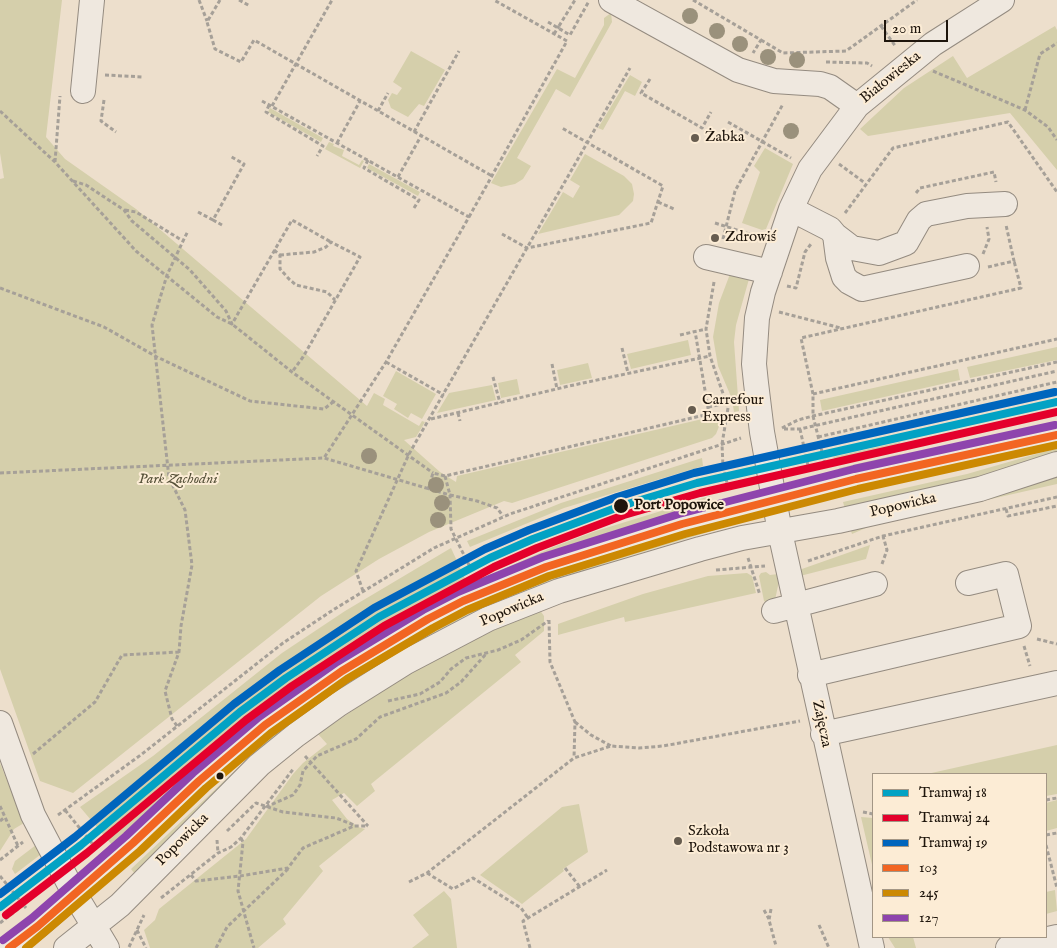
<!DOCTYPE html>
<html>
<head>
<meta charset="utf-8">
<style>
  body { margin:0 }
  #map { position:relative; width:1057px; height:948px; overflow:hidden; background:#eddfcc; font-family:"IM FELL English",serif }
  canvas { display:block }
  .legend { position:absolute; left:872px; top:773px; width:175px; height:165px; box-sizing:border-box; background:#fcecd5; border:1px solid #a39685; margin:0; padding:6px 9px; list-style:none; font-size:15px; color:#1e150c }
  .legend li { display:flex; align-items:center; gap:10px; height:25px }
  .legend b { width:25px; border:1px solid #a39685 }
  .scale { position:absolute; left:884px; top:20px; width:64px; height:22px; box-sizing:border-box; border:2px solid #1e150c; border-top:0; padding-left:6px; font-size:15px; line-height:18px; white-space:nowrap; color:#1e150c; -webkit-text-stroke:4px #fcecd5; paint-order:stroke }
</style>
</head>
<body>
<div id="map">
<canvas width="1057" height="948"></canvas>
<ul class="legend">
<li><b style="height:6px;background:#02a2c4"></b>Tramwaj 18</li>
<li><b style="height:6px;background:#e4002b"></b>Tramwaj 24</li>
<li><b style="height:6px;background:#0065bd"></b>Tramwaj 19</li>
<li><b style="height:6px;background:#f26522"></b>103</li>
<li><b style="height:6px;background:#cc8902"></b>245</li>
<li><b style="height:6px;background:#8e44ad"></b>127</li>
</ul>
<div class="scale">20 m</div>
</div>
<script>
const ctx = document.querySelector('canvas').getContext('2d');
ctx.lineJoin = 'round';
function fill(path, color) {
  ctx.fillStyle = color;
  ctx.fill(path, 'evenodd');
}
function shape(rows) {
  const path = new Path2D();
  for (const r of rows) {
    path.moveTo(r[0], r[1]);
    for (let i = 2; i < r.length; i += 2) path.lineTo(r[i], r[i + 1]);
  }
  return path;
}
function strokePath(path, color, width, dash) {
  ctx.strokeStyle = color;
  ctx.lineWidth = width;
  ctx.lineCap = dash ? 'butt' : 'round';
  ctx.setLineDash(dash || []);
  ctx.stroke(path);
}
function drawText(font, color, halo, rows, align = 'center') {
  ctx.font = font + ' "IM FELL English",serif';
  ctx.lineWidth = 4;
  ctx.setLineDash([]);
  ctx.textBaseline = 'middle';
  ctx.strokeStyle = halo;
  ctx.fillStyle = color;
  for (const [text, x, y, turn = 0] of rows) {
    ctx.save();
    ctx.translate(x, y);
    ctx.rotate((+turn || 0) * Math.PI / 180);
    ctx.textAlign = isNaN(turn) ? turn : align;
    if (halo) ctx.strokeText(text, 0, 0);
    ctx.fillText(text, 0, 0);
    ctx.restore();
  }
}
fill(shape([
  [0,0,62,0,46,137,65,159,136,209,367,406,374,393,385,399,383,405,419,426,422,421,425,422,416,437,404,440,440,472,456,482,457,476,724,414,716,434,712,438,512,503,504,501,429,532,379,559,321,596,73,793,40,781,0,669,0,179,4,178,0,153],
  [611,13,612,22,570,97,556,89,517,158,531,166,523,179,515,184,501,187,491,183,557,69,575,78,604,25,604,18],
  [1055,26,1057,30,1057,170,1010,113,868,136,860,129,904,88,953,56,967,78],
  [411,51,445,70,424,106,419,104,408,117,391,108,388,100,392,93,397,95,402,88,393,82],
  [630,75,642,82,635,96,625,91,603,130,598,128],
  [270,108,323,138,321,142,268,112],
  [329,142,334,144,333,146,344,150,342,156,359,165,362,160,364,161,360,168,325,149],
  [765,148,793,164,766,229,762,230,742,223,760,172,754,166],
  [585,154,624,176,632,184,634,194,633,201,619,215,538,234,563,192,573,198,580,186,570,180],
  [369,164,420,192,418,196,367,168],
  [730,274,749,279,736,325,734,342,739,411,734,412,732,399,718,366,713,337,719,303],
  [688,340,691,355,631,369,627,354],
  [1057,347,1057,360,970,378,967,367],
  [588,363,592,378,560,385,557,370],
  [958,369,960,380,822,411,820,400],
  [396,371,436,394,422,419,411,413,408,418,394,409,397,404,383,396],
  [517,379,520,394,501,398,498,383],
  [492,385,496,400,437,413,449,393],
  [900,442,899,447,837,461,833,457],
  [1057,448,1057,455,993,474,845,509,843,502,967,474],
  [900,454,903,457,837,473,839,468],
  [702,458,703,466,564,508,470,547,467,541,561,503],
  [1057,475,1057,484,868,527,852,534,850,528],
  [710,496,712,503,585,541,515,567,263,712,177,782,112,845,80,807,153,756,282,653,345,611,451,548,468,585,553,547,596,531],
  [721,523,725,527,616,560,531,589,440,632,135,874,131,869,279,729,329,692,432,629,527,583],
  [870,545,866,559,800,576,799,570],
  [766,572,770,575,778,574,779,581,775,600,768,604,764,601,759,576,761,573],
  [747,573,752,576,756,593,625,622,624,617,558,635,558,624,643,594,708,576],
  [539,609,544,616,544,631,515,655,521,662,371,784,375,791,357,806,344,793,332,800,347,819,358,827,365,829,319,866,323,871,283,919,286,924,258,948,150,948,144,930,155,920,159,909,246,839,293,774,303,763,327,744,318,734,386,688,446,653],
  [1057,745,1057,794,1046,796,1046,774,927,774],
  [0,763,24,823,14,829,0,851],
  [1057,800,1057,828,1046,831,1046,803],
  [579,804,588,852,563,869,564,871,522,904,480,875,562,807],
  [861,817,873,818,873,869],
  [36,845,40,855,15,874,12,869,15,861],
  [1055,890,1057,911,1046,914,1046,892],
  [444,891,451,899,457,948,412,948,429,935,413,915],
  [888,937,913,937,916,948,895,948]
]), '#d5cfab');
const minor = shape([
  [611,0,738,70,774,81,820,84,830,87,857,106],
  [83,91,92,0],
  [791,209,830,229,835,235,838,258,844,277,849,282,862,289,967,266],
  [835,235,852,248,879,253,906,243,919,220,926,214,967,206,1005,204],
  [706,257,770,272],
  [774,611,875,584],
  [810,675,1019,626,1006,574,968,583],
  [0,723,33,815,74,893,107,948],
  [823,734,1057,683],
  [9,948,38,926,133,843,199,781,265,725,342,671,428,619,463,601,546,567,682,524,856,479,1057,435],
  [66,948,120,905,259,765,296,735,339,704,406,662,488,619,559,591,700,549,742,538,838,521,980,489,1057,464],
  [872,948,780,532,762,432,756,383,754,364,757,318,763,292,791,209,810,169,857,106,933,44,1002,0],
  [1008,948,1057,937]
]);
strokePath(minor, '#948b80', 26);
strokePath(shape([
  [199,0,207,21],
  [220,0,207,22,215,49,241,62,254,40,492,176],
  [239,0,250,6],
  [693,0,761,40,753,53],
  [548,22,570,35,589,1],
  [559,26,575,0],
  [881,26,896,47],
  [761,40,783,53,846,51,917,0],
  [826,62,867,63,872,66],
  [933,71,1025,110,1048,127,1057,140],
  [105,75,143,77],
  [650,79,641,93,702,128,711,112],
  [104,100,101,121,116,132],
  [262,101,469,217,386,362,324,458],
  [269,105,266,112,323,146,317,156],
  [272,106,332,0],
  [1025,110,1040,54,1057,43],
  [0,111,55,162,136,251,217,317,232,324,292,372,433,473],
  [378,111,388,93],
  [728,122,791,158],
  [414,132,459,51],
  [337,143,360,101],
  [368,160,364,168,419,200,414,208],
  [55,162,60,96],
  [839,164,865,183],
  [398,177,421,136],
  [73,181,86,185,124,210,132,221,190,270,226,311,232,324,292,220,331,242],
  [916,193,920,188,994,172,996,182],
  [658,202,674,209],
  [125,210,136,212,183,241,188,231],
  [198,212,213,220],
  [845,213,893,148,1008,122,1057,192],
  [469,217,567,41,494,0],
  [715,223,759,237],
  [222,225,213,220,244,164,230,156],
  [502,234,527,248,651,223,663,186,562,128],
  [723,239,735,191,783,104],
  [274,250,280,255,280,269,289,279,296,285,327,292,335,300],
  [983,254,989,239,987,227],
  [280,255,314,252,326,247,331,242,360,257,303,357,292,372],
  [988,267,1014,261,1006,225],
  [714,282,706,329,710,356,728,408,722,444,723,467,728,487],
  [787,286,796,288,805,252,811,244],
  [0,288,104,327,157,357,250,401,324,409,333,402],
  [779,312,841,328],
  [680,335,706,329],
  [622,348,628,373],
  [386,362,444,395],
  [552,364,557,389],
  [493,377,500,403],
  [813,394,1057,339],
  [708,407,727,403],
  [458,413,460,421],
  [431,419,569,386,710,356],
  [782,428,798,420,813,416,1057,362],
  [784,429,800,429,1057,371],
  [800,429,809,470],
  [818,437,1057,382],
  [825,464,813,416,813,394,801,338,1021,288,1014,261],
  [0,473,324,458,450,495,451,529,473,573],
  [445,476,450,495,477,501,497,508,503,516],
  [428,490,433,473,445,476,709,414,695,331],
  [1006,509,1008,516,1057,506],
  [585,529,645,508,728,485],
  [748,558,760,595],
  [808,561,883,536,1057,497],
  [882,564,887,550,883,536],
  [716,570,765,566],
  [363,591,356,571,409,454,630,68],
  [549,620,550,662,575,722,574,758],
  [1037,639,1057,644],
  [1024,646,1030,666],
  [388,701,420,694,440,682,451,669,466,658,498,650,521,640,548,621],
  [575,722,591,735,611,746],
  [177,726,172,719,165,691,179,652,181,626,192,565,185,510,169,478,152,325,167,275,183,241],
  [33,754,95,702,122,655,179,652],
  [305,756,368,826],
  [1046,800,1057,798],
  [0,806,18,846],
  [266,807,293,795,300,785,303,771,317,756,356,739,380,717,446,693,461,682,486,654],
  [65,810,95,847],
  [863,812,873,814],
  [58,815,142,754,283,643,333,610,434,548,510,514,741,438],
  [0,821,5,817],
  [227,831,256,803,283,812,336,818,354,825],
  [1046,835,1057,833],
  [241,838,243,842,238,891,254,948],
  [217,840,218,853],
  [1046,845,1057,888],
  [0,860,23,842],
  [565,868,580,887],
  [427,873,453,889,473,878,521,908,528,918],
  [191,875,196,881,240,876,288,868,303,848,354,826,368,826],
  [0,876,26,908],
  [409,882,427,873,574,758,611,746,639,748,663,746,800,721],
  [161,898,218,853,231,847,241,838,294,768],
  [771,909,769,920,776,946],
  [764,910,769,919],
  [0,923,23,905],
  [819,925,829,948],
  [137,930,146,948],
  [129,947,144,915],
  [216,948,227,927,288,869],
  [530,948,523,921,607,870]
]), '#a6a098', 3, [4, 2.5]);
strokePath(minor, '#efe8df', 24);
strokePath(shape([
  [554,34,559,26]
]), '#a6a098', 3, [4, 2.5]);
strokePath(shape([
  [9,948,38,926,133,843,199,781,265,725,342,671,428,619,463,601,546,567,682,524,856,479,1057,435]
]), '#f26522', 8);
strokePath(shape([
  [26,948,140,851,206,788,271,733,347,679,433,628,467,610,549,576,685,534,858,489,1057,445]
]), '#cc8902', 8);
strokePath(shape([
  [3,940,32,918,126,836,193,773,259,717,337,662,423,610,458,592,543,557,679,514,854,469,1055,425]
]), '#8e44ad', 8);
strokePath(shape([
  [0,907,81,845,240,712,286,678,379,617,490,558,533,539,621,506,697,483,1057,402]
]), '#02a2c4', 8);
strokePath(shape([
  [6,915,87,853,246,720,292,686,384,626,494,567,537,548,624,515,700,493,1057,412]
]), '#e4002b', 8);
strokePath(shape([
  [0,894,75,837,234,704,280,670,374,608,485,549,529,530,617,497,694,473,1055,392]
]), '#0065bd', 8);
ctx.fillStyle = '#9a917c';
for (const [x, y] of [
  [690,16],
  [717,31],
  [740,44],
  [768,57],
  [797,60],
  [791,131],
  [369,456],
  [436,485],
  [442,503],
  [438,520]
]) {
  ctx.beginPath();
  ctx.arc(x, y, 8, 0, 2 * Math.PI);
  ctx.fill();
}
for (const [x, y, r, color] of [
  [695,138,5,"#665c4f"],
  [715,238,5,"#665c4f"],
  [692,410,5,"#665c4f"],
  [621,506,8,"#1e150c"],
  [220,776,4.5,"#1e150c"],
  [678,841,5,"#665c4f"]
]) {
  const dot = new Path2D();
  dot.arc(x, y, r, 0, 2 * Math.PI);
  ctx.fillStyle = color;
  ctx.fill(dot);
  strokePath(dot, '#fcecd5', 2);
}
drawText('15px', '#1e150c', '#fcecd5', [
  ["Białowieska",891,78,-39],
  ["Popowicka",903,506,-13],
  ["Popowicka",512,610,-23],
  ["Zajęcza",821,724,78],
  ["Popowicka",183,840,-45]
]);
drawText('15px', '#1e150c', '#fcecd5', [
  ["Żabka",705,138],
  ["Zdrowiś",725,238],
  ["Carrefour",702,401],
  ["Express",702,418],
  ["Szkoła",688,832],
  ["Podstawowa nr 3",688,849]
], 'left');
drawText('italic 15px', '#57523a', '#fcecd5', [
  ["Park Zachodni",178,480]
]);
drawText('bold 15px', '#1e150c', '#fcecd5', [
  ["Port Popowice",634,506]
], 'left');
</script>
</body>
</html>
